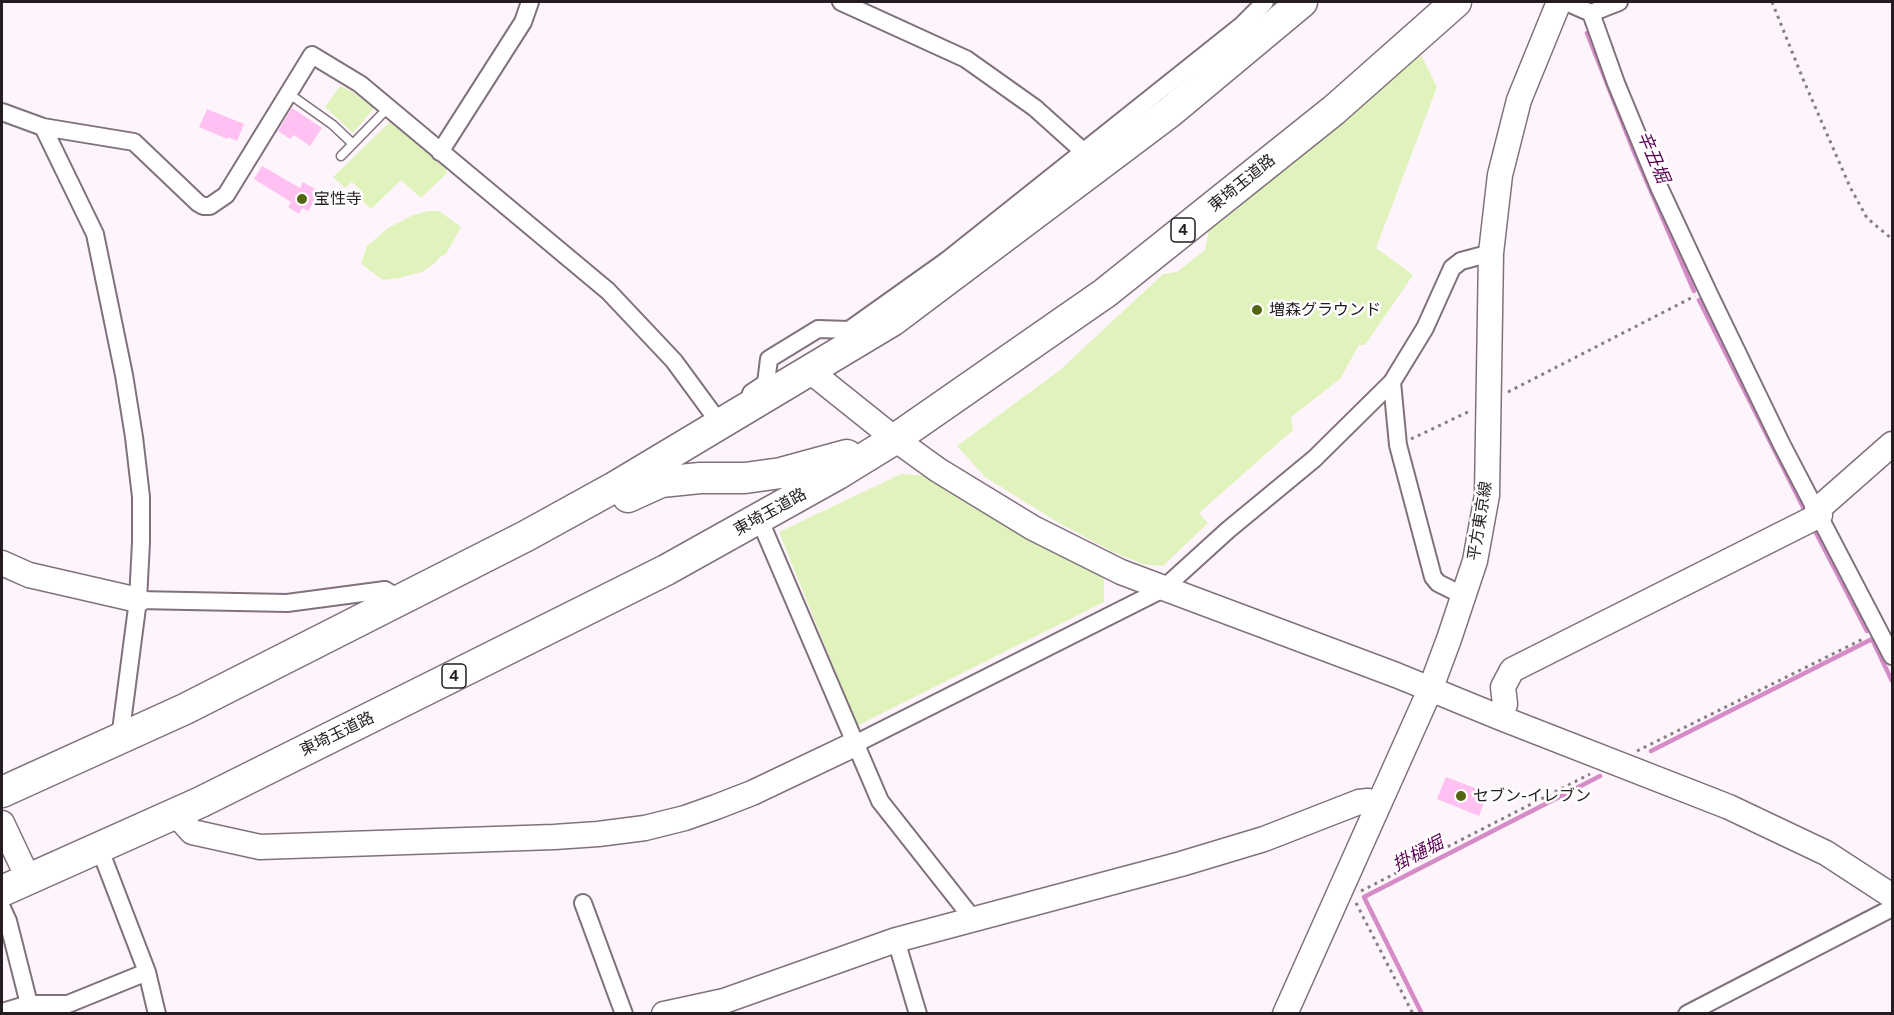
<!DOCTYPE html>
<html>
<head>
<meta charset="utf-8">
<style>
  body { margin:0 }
  #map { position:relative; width:1894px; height:1015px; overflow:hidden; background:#fef4fc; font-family:"Public Sans",sans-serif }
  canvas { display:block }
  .frame { position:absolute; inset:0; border:3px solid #231d22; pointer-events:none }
</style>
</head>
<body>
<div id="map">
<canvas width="1894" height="1015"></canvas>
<div class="frame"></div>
</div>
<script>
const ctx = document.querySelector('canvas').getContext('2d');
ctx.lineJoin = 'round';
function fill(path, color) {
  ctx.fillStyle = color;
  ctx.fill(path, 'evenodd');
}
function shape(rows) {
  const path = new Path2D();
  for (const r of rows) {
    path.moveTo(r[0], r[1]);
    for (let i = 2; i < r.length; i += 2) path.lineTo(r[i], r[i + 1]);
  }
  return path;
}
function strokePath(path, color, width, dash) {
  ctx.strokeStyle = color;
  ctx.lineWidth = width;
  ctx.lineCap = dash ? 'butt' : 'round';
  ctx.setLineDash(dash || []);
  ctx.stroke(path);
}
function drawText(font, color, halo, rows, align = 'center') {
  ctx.font = font + ' "Public Sans","Noto Sans JP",sans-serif';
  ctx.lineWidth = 5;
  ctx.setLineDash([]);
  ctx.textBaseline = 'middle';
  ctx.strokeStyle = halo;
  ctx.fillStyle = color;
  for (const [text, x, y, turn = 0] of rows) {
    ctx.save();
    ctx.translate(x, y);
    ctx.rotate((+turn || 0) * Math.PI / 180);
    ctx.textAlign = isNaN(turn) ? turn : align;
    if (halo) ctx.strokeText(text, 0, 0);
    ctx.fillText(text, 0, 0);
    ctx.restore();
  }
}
fill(shape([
  [1421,55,1437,87,1376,248,1413,275,1365,345,1359,345,1340,379,1291,417,1293,430,1199,513,1208,523,1163,566,1142,564,1113,552,1059,523,985,477,957,446,1060,370,1163,274,1177,272,1205,250,1210,225,1220,223],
  [340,86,353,92,374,108,353,133,325,107],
  [392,120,422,149,445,167,447,173,421,198,401,180,371,209,360,198,364,194,352,182,345,188,333,177],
  [428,211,439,211,461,227,446,254,440,257,434,264,422,272,399,278,383,280,361,264,367,246,388,228,413,215],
  [901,474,930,476,1011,529,1104,577,1104,602,857,726,779,532]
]), '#e1f3bc');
strokePath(shape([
  [1587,33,1632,147,1694,291],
  [1699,300,1804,509],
  [1813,527,1867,631],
  [1873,641,1892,681],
  [1651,751,1874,638],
  [1422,1014,1364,897,1600,776]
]), '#d48bc6', 4.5);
fill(shape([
  [292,108,322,128,310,146,294,135,290,139,278,131],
  [207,109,244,124,237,141,228,137,227,139,199,127],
  [262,166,300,188,303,182,320,192,308,211,302,208,299,214,288,207,291,202,254,179],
  [1446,777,1488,793,1479,816,1437,799]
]), '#ffc1f2');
const lane = shape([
  [288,93,333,125,353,144],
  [341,156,388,108]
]);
const street = shape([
  [841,2,966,59,1035,108,1084,152],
  [1566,2,1591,13,1616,83,1659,187,1709,294,1782,445,1892,656],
  [1591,13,1619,2],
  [2,112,43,127,134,142,198,203,203,206,210,206,226,195,312,55,360,84,608,291,674,361,721,425],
  [43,127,95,234,124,375,134,437,141,497,141,542,138,600,120,738],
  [440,152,523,22,530,2],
  [751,393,766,383,769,359,818,329,849,330,946,261,1242,25,1265,2],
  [764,530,880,801,973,919],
  [1464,596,1438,583,1433,577,1398,445,1392,382,1425,328,1452,268,1461,261,1491,253],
  [138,600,287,603,385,590,402,600],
  [855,744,1163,589,1228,530,1314,459,1392,382],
  [99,847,147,972,157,1014],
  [583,903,624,1014],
  [2,908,8,921,29,1004],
  [896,940,918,1014],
  [2,1012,29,1004,68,1004,147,972],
  [1687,1014,1892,908]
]);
const secondary = shape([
  [810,371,895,439,938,470,1033,528,1121,572,1396,675,1501,718,1729,807,1826,853,1892,896],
  [1817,510,1892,444],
  [2,563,29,575,138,600],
  [1501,718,1505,704,1503,687,1512,670,1820,515],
  [175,813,192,832,260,847,554,837,598,834,645,828,685,818,716,807,752,793,855,744],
  [2,823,28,878],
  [664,1014,724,1001,896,940,1181,864,1264,839,1359,802,1368,801,1378,806],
  [1285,1014,1430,690,1449,639,1475,561,1487,495,1491,253,1500,175,1519,100,1559,2]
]);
const highway = shape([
  [628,497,661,482,700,478,745,478,781,473,847,455],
  [2,792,185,709,526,536,613,488,892,321,1170,112,1302,2],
  [2,891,201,802,666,570,838,474,895,439,1105,293,1334,110,1456,2]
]);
strokePath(lane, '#81717d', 11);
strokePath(street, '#81717d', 20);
strokePath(secondary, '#81717d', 27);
strokePath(highway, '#81717d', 33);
strokePath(shape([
  [1772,2,1803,79,1850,187,1867,218,1892,239],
  [1508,392,1695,296],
  [1411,439,1470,411],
  [1637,751,1865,638],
  [1361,891,1590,774],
  [1356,903,1413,1014]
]), '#877f85', 3, [3, 4.5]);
strokePath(lane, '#fff', 8);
strokePath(street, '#fff', 16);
strokePath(secondary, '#fff', 24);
strokePath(highway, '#fff', 30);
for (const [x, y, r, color] of [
  [302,199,6,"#536611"],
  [1257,310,6,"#536611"],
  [1461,796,6,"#536611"]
]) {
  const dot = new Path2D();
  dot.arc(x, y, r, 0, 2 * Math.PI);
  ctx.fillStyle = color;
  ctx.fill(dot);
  strokePath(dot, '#fff', 2);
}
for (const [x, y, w] of [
  [1183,230,24],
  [454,676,24]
]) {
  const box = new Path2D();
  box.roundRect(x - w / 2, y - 12, w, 24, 4.5);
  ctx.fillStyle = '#fff';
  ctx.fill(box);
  strokePath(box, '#231d22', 1.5);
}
drawText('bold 15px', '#231d22', null, [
  ["4",1183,230],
  ["4",454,676]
]);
drawText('16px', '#231d22', '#fff', [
  ["東埼玉道路",1242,183,-39],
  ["東埼玉道路",770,512,-29],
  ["平方東京線",1480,521,-81],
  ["東埼玉道路",337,734,-26]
]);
drawText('16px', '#231d22', '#fff', [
  ["宝性寺",314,199],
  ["増森グラウンド",1269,310],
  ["セブン-イレブン",1473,796]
], 'left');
drawText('italic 18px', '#5c0053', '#fff', [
  ["辛丑堀",1653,157,67],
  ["掛樋堀",1418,854,-27]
]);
</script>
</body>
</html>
